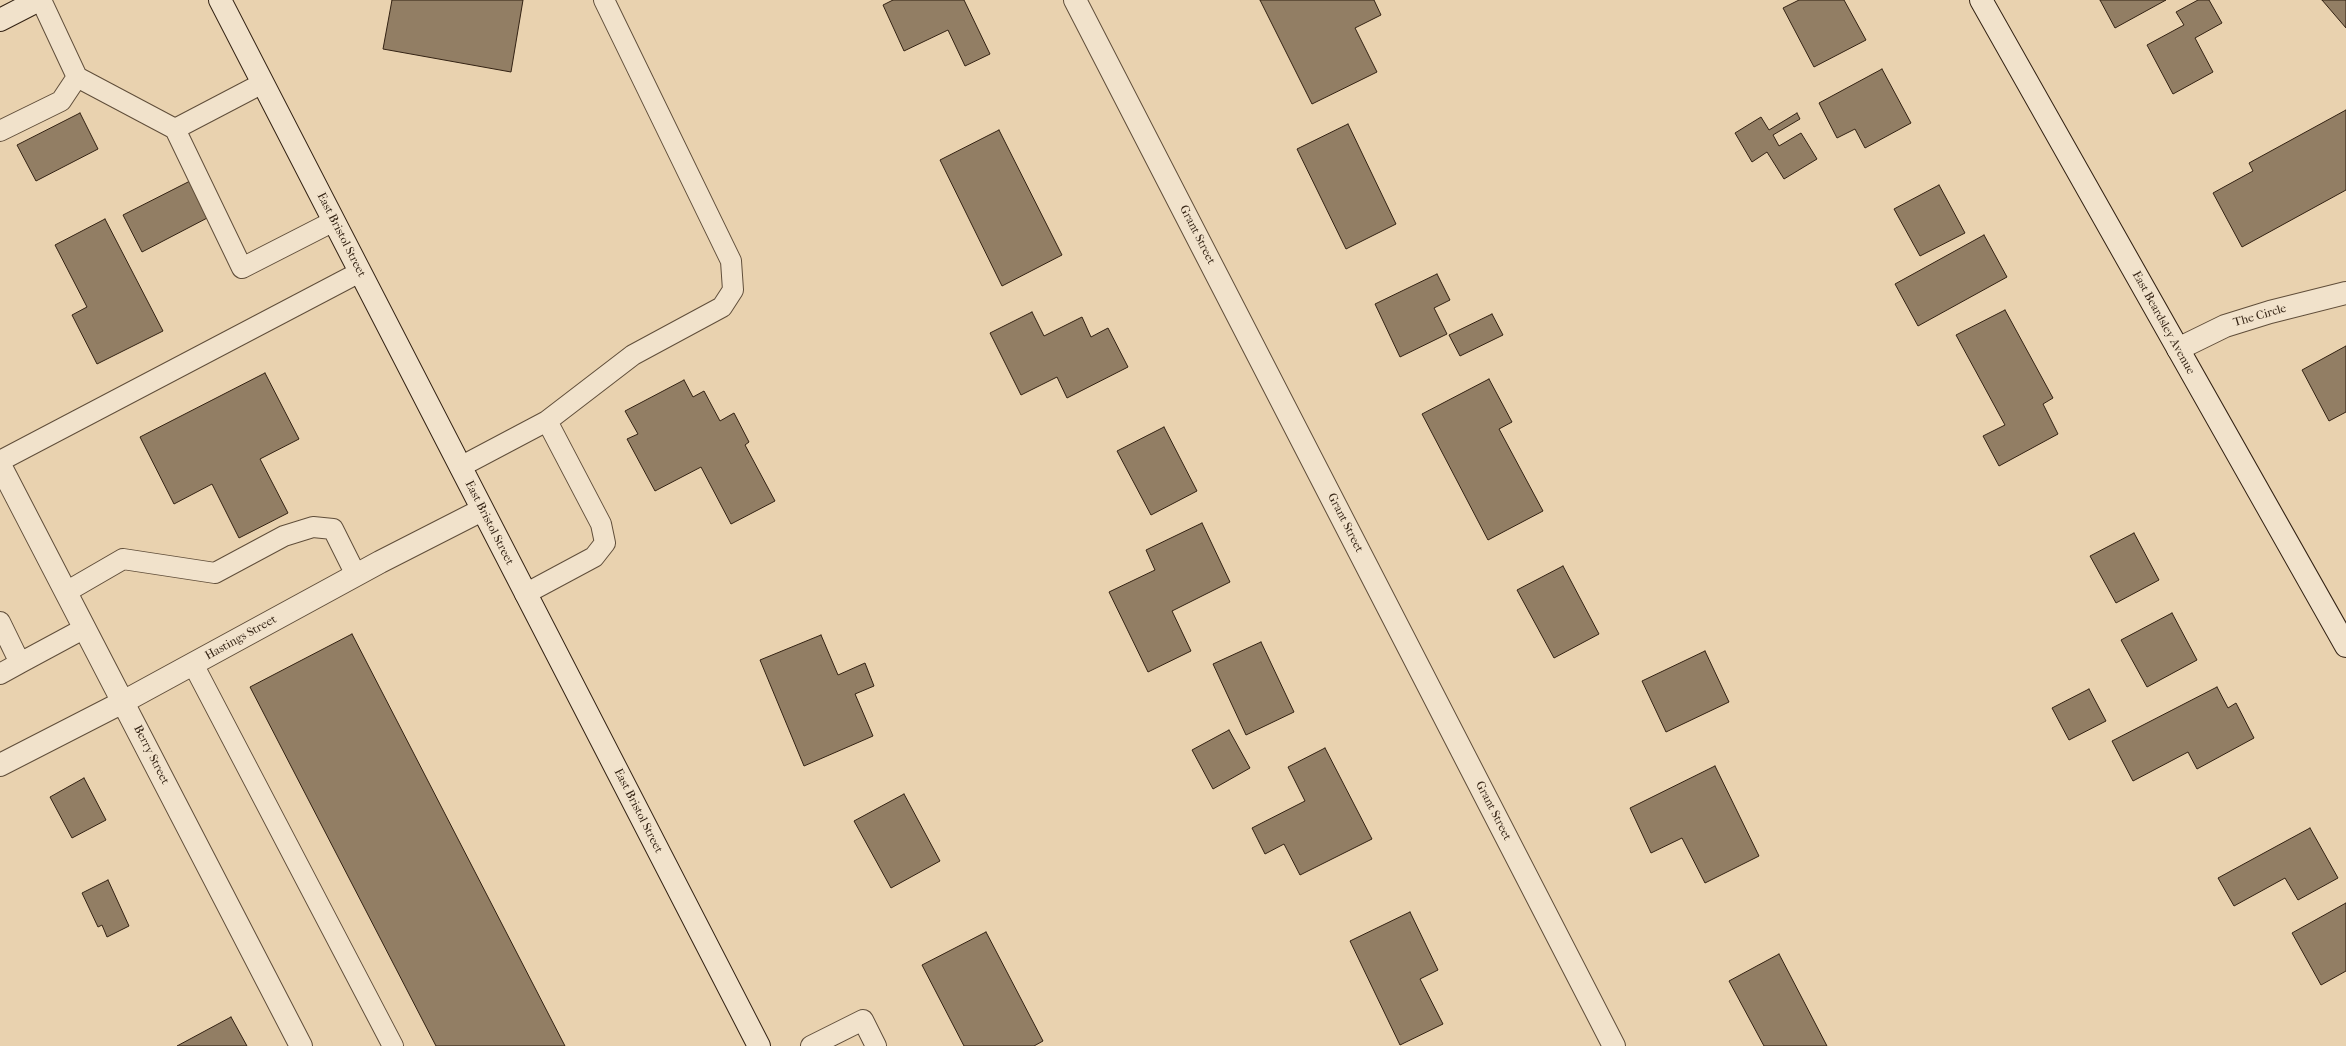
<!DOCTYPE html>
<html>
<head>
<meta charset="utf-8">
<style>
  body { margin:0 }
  canvas { display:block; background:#e9d2af }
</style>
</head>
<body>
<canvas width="2346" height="1046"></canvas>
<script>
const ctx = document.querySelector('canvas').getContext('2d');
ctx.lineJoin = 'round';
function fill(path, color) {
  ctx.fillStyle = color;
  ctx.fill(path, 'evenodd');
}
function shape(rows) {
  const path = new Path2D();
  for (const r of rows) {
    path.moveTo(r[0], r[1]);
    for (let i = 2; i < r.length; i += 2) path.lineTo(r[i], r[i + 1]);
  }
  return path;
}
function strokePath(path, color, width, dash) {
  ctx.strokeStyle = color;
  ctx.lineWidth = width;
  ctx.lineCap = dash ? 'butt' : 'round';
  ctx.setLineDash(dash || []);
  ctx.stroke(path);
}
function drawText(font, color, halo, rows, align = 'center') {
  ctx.font = font + ' "IM FELL French Canon",serif';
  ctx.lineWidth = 3;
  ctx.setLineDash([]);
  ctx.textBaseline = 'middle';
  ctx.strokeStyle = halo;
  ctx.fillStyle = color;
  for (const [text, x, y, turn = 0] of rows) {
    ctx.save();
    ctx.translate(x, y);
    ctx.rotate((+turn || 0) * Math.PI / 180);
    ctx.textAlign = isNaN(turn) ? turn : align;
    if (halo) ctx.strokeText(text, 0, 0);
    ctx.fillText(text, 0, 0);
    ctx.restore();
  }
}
const building = shape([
  [392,0,523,0,511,72,383,49,392,0],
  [893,0,964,0,990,54,965,66,948,30,904,51,883,5,893,0],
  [1260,0,1374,0,1381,15,1355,28,1377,72,1312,104,1260,0],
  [1799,0,1844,0,1866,40,1814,67,1783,8,1799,0],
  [2100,0,2166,0,2115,28,2100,0],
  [2198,0,2209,0,2222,23,2195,38,2213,72,2173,94,2147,45,2184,25,2176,12,2198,0],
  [2322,0,2346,0,2346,28,2322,0],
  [1882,69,1911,123,1865,148,1855,129,1837,138,1819,103,1882,69],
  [2346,110,2346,190,2242,247,2213,193,2253,171,2249,163,2346,110],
  [80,113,98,149,36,181,17,145,80,113],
  [1797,113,1800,119,1773,135,1779,146,1801,133,1817,159,1784,179,1767,152,1752,162,1735,133,1761,117,1769,130,1797,113],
  [1348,124,1396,224,1346,249,1297,149,1348,124],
  [999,130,1062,255,1002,286,940,160,999,130],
  [192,180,211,216,142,252,123,215,192,180],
  [1939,185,1965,233,1920,256,1894,209,1939,185],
  [105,219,163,331,97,364,72,315,87,307,55,245,105,219],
  [1984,235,2007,277,1918,326,1895,284,1984,235],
  [1437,274,1450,300,1434,308,1447,334,1400,357,1375,304,1437,274],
  [2005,310,2053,398,2043,404,2058,434,1999,466,1983,436,2005,425,1956,335,2005,310],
  [1032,312,1044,336,1082,317,1091,337,1108,328,1128,367,1067,398,1057,377,1021,395,990,333,1032,312],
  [1492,314,1503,335,1460,356,1449,335,1492,314],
  [2346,346,2346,412,2329,421,2302,370,2346,346],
  [265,373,299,439,260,459,288,513,239,538,212,484,174,504,140,437,265,373],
  [1489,379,1512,422,1499,429,1543,511,1488,540,1422,414,1489,379],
  [684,380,693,397,704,391,720,421,734,413,749,442,745,445,775,501,731,524,701,467,655,491,627,439,638,434,625,411,684,380],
  [1164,427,1197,491,1151,515,1117,451,1164,427],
  [1202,523,1230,582,1172,611,1191,651,1148,672,1109,592,1155,570,1146,550,1202,523],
  [2134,533,2159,580,2116,603,2090,556,2134,533],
  [1563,566,1599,634,1554,658,1517,590,1563,566],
  [2172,613,2197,660,2147,687,2121,640,2172,613],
  [352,634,565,1046,436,1046,250,687,352,634],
  [821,635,838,675,865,663,874,686,855,694,873,736,804,766,760,660,821,635],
  [1261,642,1294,712,1246,735,1213,664,1261,642],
  [1705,651,1729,702,1666,732,1642,681,1705,651],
  [2217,687,2228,708,2236,703,2254,738,2197,769,2188,752,2133,781,2112,741,2217,687],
  [2089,689,2106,721,2069,740,2052,708,2089,689],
  [1229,730,1250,768,1213,789,1192,750,1229,730],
  [1325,748,1372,839,1300,875,1284,844,1265,854,1252,828,1305,801,1288,767,1325,748],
  [1715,766,1759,856,1705,883,1682,838,1651,853,1630,808,1715,766],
  [84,778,106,820,72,838,50,797,84,778],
  [904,794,940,861,891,888,854,821,904,794],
  [2310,828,2338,878,2298,900,2285,878,2234,906,2218,878,2310,828],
  [108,880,129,926,107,937,102,925,98,927,82,893,108,880],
  [2346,903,2346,971,2321,985,2292,933,2346,903],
  [1410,912,1438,970,1420,979,1443,1024,1400,1045,1350,941,1410,912],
  [986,932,1043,1041,1034,1046,964,1046,922,965,986,932],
  [1779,954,1827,1046,1764,1046,1729,981,1779,954],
  [231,1017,247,1046,177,1046,231,1017]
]);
fill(building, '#927e64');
strokePath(building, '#332213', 1);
const lane = shape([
  [41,0,77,77,175,129,263,83],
  [175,129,242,268,334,221],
  [0,131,61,101,77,77],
  [0,461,360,272],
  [460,467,547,421,633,355,722,307,733,290,731,261,604,0],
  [66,592,123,559,215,573,284,536,313,527,333,529,356,575],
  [525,594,594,557,605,543,601,524,547,421],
  [0,622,20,663,85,628],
  [193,664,393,1046],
  [0,674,20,663],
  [811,1046,863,1020,876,1046]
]);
const street = shape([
  [1075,0,1614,1046],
  [2178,349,2225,326,2270,312,2346,293],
  [0,465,301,1046],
  [0,765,123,702,380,562,482,510]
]);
const secondary = shape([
  [220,0,759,1046],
  [1981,0,2346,646],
  [0,20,39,0]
]);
strokePath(lane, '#604e3a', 22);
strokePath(street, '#604e3a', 24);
strokePath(secondary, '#332213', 24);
strokePath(lane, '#f1e2cb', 20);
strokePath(street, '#f1e2cb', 22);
strokePath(secondary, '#f1e2cb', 22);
drawText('12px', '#332213', '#f1e2cb', [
  ["East Bristol Street",341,235,63],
  ["Grant Street",1197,235,63],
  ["The Circle",2260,316,-16],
  ["East Beardsley Avenue",2163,323,61],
  ["East Bristol Street",489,523,63],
  ["Grant Street",1345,523,63],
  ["Hastings Street",241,638,-29],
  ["Berry Street",151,755,63],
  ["East Bristol Street",638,811,63],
  ["Grant Street",1493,811,63]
]);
</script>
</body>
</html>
